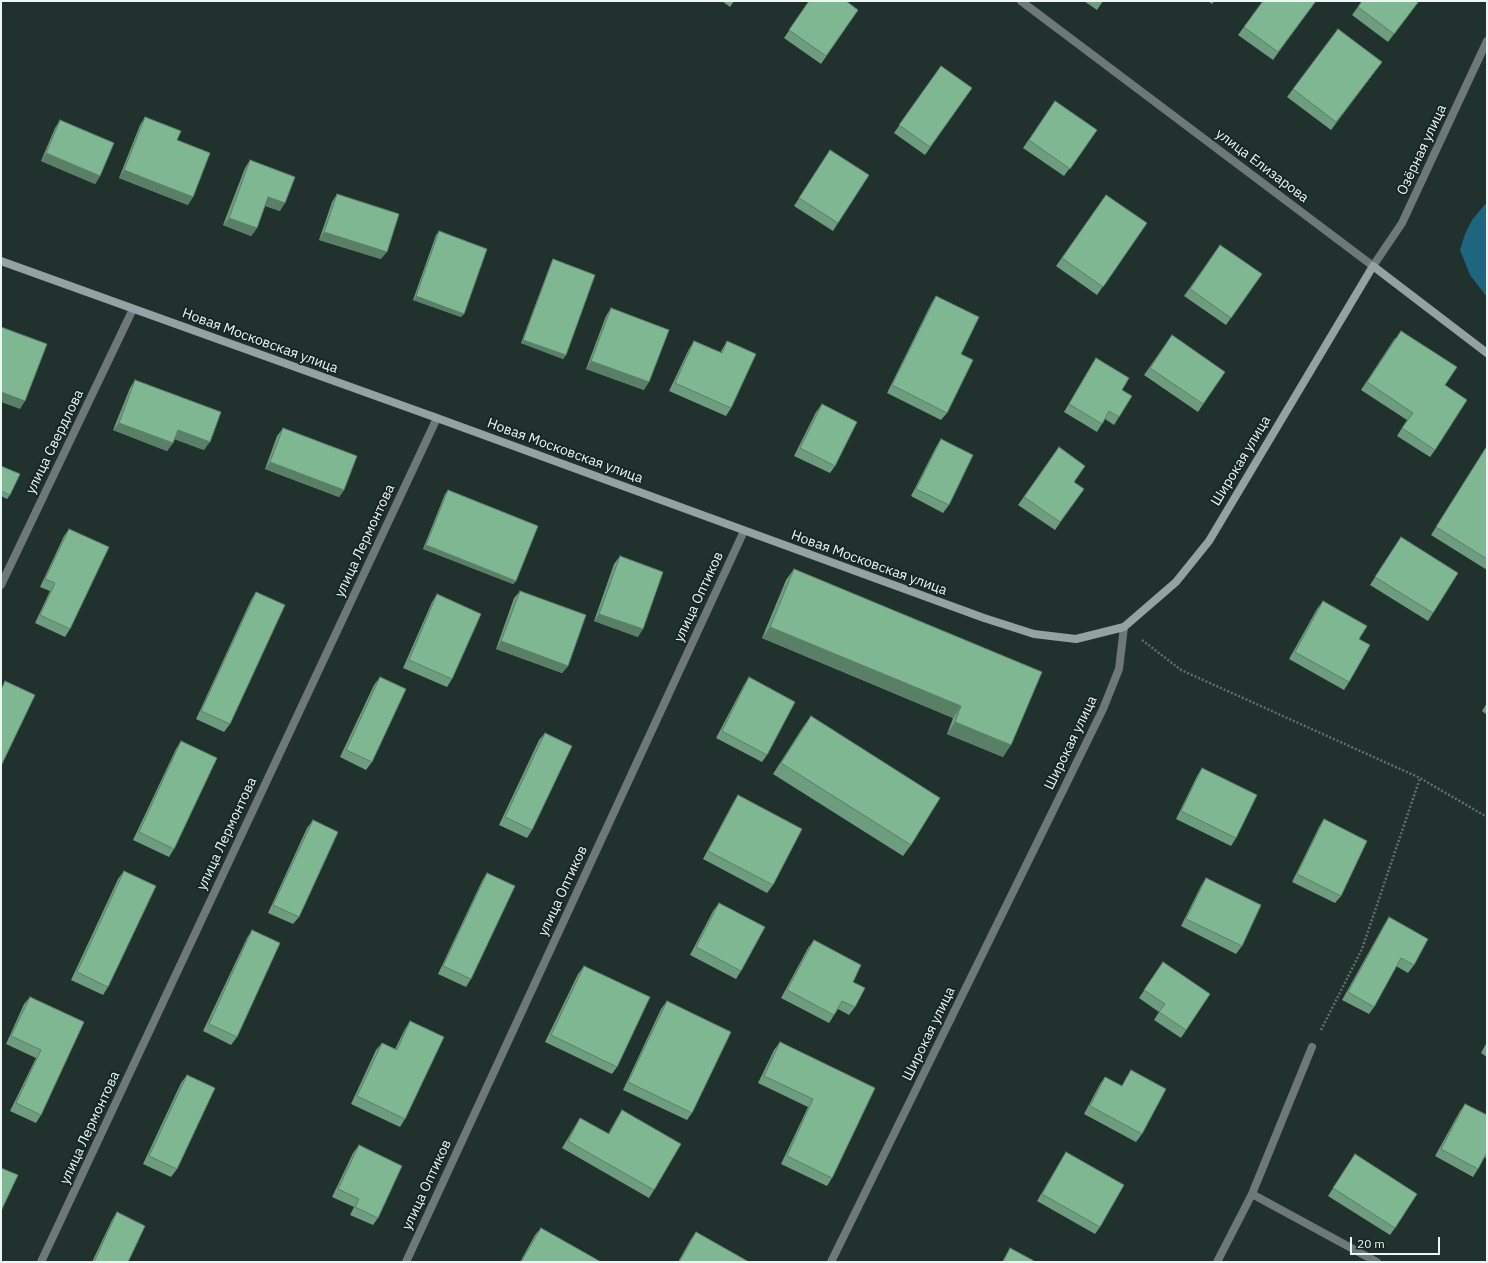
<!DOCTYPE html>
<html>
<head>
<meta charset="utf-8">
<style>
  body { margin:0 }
  #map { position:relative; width:1488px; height:1263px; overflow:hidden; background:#21312d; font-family:"IBM Plex Sans",sans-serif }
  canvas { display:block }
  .frame { position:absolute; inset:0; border:2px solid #ecf7f4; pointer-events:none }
  .scale { position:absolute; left:1350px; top:1237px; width:90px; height:18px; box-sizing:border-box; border:2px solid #ecf7f4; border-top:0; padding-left:5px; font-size:12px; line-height:14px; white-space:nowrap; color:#ecf7f4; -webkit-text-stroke:3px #172724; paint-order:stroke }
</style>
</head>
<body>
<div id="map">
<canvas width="1488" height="1263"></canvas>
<div class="frame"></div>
<div class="scale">20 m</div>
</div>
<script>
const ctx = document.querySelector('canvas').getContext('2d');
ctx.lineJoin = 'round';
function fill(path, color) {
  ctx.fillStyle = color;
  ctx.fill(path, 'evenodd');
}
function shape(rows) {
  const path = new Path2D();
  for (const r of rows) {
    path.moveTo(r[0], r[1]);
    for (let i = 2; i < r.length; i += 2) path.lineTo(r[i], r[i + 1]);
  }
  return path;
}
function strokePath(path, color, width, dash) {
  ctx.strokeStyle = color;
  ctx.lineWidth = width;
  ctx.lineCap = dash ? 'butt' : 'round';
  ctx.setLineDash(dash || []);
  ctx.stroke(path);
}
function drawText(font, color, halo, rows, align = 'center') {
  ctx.font = font + ' "IBM Plex Sans",sans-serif';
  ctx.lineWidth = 4;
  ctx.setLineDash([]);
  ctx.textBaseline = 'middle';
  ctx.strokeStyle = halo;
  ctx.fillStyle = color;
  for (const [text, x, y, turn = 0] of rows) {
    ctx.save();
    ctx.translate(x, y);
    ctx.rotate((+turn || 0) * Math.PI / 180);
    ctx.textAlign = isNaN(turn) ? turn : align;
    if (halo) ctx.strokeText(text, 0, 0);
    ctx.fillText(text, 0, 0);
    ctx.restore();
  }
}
fill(shape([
  [1487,202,1487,297,1470,275,1460,250,1465,234,1472,220]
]), '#1e667f');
strokePath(shape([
  [1142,640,1181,670,1420,778,1487,817],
  [1321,1030,1362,949,1420,778]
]), '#61706c', 2.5, [2, 2]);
strokePath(shape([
  [1252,1194,1377,1262],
  [1217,1262,1252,1194,1312,1047]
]), '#6f7879', 8);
strokePath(shape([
  [1021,1,1373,266,1402,223,1487,41],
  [1,585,133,309],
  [41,1262,437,418],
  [406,1262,744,531],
  [831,1262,1103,709,1119,669,1124,627]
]), '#6f7879', 8);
strokePath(shape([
  [1,261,437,418,984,618,1034,634,1076,639,1124,627,1176,582,1209,541,1373,266,1487,353]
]), '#94a2a3', 8);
fill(shape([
  [722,1,734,1,730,7],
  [809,1,858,10,821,64,784,38],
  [1084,1,1103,1,1097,10],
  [1208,1,1214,1,1212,4],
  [1263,1,1316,1,1273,60,1238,35],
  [1362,1,1419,1,1388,42,1352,15],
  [1382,62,1331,130,1287,97,1293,89],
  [941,66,972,88,925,155,894,133],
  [1055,101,1097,130,1064,176,1023,148],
  [145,117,177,140,188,205,119,178,140,125],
  [60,120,100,176,95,184,41,161,55,128],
  [830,150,838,223,833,231,794,206],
  [250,160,280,211,265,206,257,228,251,236,223,225,245,168],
  [337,194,381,259,319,240,332,202],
  [1106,195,1147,223,1097,295,1056,266],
  [439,231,461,317,413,300,436,235],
  [1220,245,1262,274,1226,325,1184,296],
  [553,259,566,355,563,359,521,343,551,263],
  [936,296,961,354,947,413,941,420,887,393,931,304],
  [611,308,644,390,586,369,606,316],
  [1172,335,1225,372,1198,412,1144,375],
  [1395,338,1445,385,1435,450,1430,457,1397,436,1407,420,1361,390],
  [694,341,720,353,727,341,731,408,726,416,669,391,689,349],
  [1096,358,1122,390,1119,417,1114,425,1105,419,1097,432,1064,412,1091,366],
  [135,380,204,450,174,439,173,443,167,451,113,430,130,388],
  [822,404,835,466,830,473,794,456,816,412],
  [283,428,344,490,339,497,265,469,277,436],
  [941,439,949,505,943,513,911,496,936,447],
  [1487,446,1487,570,1431,535,1482,454],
  [1059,447,1074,482,1084,489,1055,530,1018,505],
  [1,466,10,495,7,499,1,496],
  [448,490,516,581,513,584,423,549,445,494],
  [69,529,70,629,65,637,35,623,50,591,40,587,64,536],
  [1401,537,1433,613,1428,621,1370,585],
  [620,556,638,637,594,621,614,564],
  [794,569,1042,672,1003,757,947,734,953,718,762,638,786,580],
  [520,591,568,666,562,673,496,649,514,598],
  [256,592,230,724,224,732,196,719,251,600],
  [437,594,452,679,447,687,403,668,432,602],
  [1323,601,1359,639,1349,682,1344,690,1289,659,1317,609],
  [380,677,372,762,366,770,340,757,374,685],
  [749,677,767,755,762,762,716,738,744,685],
  [1487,703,1487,715,1482,711],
  [811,716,911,845,903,856,773,774,803,727],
  [545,733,532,830,527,838,499,825,539,740],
  [181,741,174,849,169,857,133,840,176,749],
  [1202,768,1236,838,1231,846,1176,819,1197,776],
  [738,795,773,885,767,893,703,859,733,803],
  [1324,819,1341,896,1335,903,1292,882,1319,827],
  [313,820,299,917,293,924,268,913,307,828],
  [124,871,108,987,103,995,71,980,118,879],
  [487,873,471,979,466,987,438,974,482,881],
  [1206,878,1242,946,1236,954,1181,926,1201,886],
  [719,903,741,971,736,979,690,955,713,911],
  [1389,917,1414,965,1408,973,1396,966,1374,1007,1369,1014,1342,1000,1384,925],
  [252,930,237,1037,231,1045,203,1031,247,938],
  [814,940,853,982,855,1007,849,1015,838,1009,829,1023,781,998,808,948],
  [1163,962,1210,994,1181,1038,1154,1020,1159,1012,1139,998],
  [584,966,617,1067,612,1074,545,1042,578,974],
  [30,997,84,1022,41,1115,36,1123,10,1111,36,1058,6,1044,24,1004],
  [667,1001,692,1113,687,1120,623,1090,661,1009],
  [410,1021,405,1119,400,1127,351,1104,376,1050,382,1043,395,1049,405,1029],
  [780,1042,875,1088,832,1178,827,1186,781,1164,808,1107,758,1083,774,1050],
  [1487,1042,1487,1057,1481,1053],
  [1131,1070,1142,1134,1136,1142,1084,1114,1100,1084,1105,1077,1122,1086,1126,1078],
  [187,1075,177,1169,171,1177,143,1164,181,1083],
  [1465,1104,1487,1115,1487,1158,1484,1157,1478,1169,1473,1177,1435,1156,1460,1111],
  [622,1110,654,1190,649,1198,562,1148,575,1126,580,1118,608,1134,617,1118],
  [359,1145,378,1218,373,1225,350,1215,354,1207,332,1197,353,1153],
  [1066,1152,1100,1227,1095,1234,1037,1201,1061,1160],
  [1355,1154,1395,1228,1390,1235,1328,1196],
  [117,1212,128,1262,92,1262,112,1220],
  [541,1228,601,1262,520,1262,535,1235],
  [696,1232,749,1262,678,1262,691,1239],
  [1010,1248,1036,1262,1002,1262]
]), '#6d9d7e');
fill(shape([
  [1382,62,1331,130,1336,122],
  [46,153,100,176,95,184,41,161],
  [124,170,193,197,188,205,119,178],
  [268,197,285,203,280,211,263,205],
  [229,218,257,228,251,236,223,225],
  [324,232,387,252,381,259,319,240],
  [416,296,464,314,461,317,413,300],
  [523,340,566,355,563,359,521,343],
  [591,361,649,382,644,390,586,369],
  [1,392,25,401,20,409,1,402],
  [119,423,173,443,167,451,113,430],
  [178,430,210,442,204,450,172,438],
  [270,462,344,490,339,497,265,469],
  [426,545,516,581,513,584,423,549],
  [599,614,643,629,638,637,594,621],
  [770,627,961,706,953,718,762,638],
  [501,641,568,666,562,673,496,649],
  [955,722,1011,745,1003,757,947,734]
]), '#598067');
const building = shape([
  [809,1,846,1,858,10,826,56,789,30,809,1],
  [1263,1,1316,1,1278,52,1244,27,1263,1],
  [1362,1,1419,1,1394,34,1358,7,1362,1],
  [1338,29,1382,62,1336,122,1293,89,1338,29],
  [941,66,972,88,930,147,899,125,941,66],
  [1055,101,1097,130,1070,169,1029,140,1055,101],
  [145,117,181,131,177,140,210,153,193,197,124,170,145,117],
  [60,120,114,143,100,176,46,153,60,120],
  [830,150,869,175,838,223,799,198,830,150],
  [250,160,295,177,285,203,268,197,257,228,229,218,250,160],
  [337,194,399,214,387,252,324,232,337,194],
  [1106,195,1147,223,1103,287,1062,258,1106,195],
  [439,231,487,249,464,314,416,296,439,231],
  [1220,245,1262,274,1231,318,1190,289,1220,245],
  [553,259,595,275,566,355,523,340,553,259],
  [936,296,979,317,961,354,973,360,947,413,892,385,936,296],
  [611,308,669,330,649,382,591,361,611,308],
  [1,327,47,344,25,401,1,392,1,327],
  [1401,331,1457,367,1445,385,1467,400,1435,450,1402,428,1413,413,1367,382,1401,331],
  [1172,335,1225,372,1203,404,1150,368,1172,335],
  [694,341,722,353,727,341,756,354,731,408,675,383,694,341],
  [1096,358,1129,378,1122,390,1132,396,1119,417,1109,411,1102,424,1069,404,1096,358],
  [135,380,221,412,210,442,178,430,173,443,119,423,135,380],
  [822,404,857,422,835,466,800,448,822,404],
  [283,428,357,456,344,490,270,462,283,428],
  [941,439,973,455,949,505,916,489,941,439],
  [1487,446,1487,559,1436,527,1487,446],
  [1059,447,1085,466,1074,482,1084,489,1060,522,1024,497,1059,447],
  [1,466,20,474,10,495,1,491,1,466],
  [448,490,538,526,516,581,426,545,448,490],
  [69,529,109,547,70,629,40,615,55,583,45,579,69,529],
  [1401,537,1458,573,1433,613,1375,577,1401,537],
  [620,556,663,572,643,629,599,614,620,556],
  [794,569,1042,672,1011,745,955,722,961,706,770,627,794,569],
  [520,591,586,615,568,666,501,641,520,591],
  [256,592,285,605,230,724,201,711,256,592],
  [437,594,481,614,452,679,409,660,437,594],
  [1323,601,1367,626,1359,639,1370,645,1349,682,1295,652,1323,601],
  [380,677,406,689,372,762,346,750,380,677],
  [749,677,795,702,767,755,722,731,749,677],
  [5,681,35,695,1,766,1,690,5,681],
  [811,716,940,798,911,845,781,763,811,716],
  [545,733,572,746,532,830,505,817,545,733],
  [181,741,217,758,174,849,139,832,181,741],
  [1202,768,1257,795,1236,838,1181,811,1202,768],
  [738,795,802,829,773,885,708,851,738,795],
  [1324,819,1367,841,1341,896,1297,874,1324,819],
  [313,820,338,832,299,917,273,905,313,820],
  [124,871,156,886,108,987,77,972,124,871],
  [487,873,515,886,471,979,443,966,487,873],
  [1206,878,1261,905,1242,946,1186,919,1206,878],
  [719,903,765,927,741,971,696,947,719,903],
  [1389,917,1428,939,1414,965,1401,958,1374,1007,1348,992,1389,917],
  [252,930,280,943,237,1037,209,1024,252,930],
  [814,940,861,965,853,982,865,988,855,1007,842,1001,834,1015,787,990,814,940],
  [1163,962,1210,994,1186,1030,1159,1012,1165,1004,1144,990,1163,962],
  [584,966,650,997,617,1067,551,1035,584,966],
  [30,997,84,1022,41,1115,16,1103,41,1050,11,1036,30,997],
  [667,1001,731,1032,692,1113,628,1082,667,1001],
  [410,1021,444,1037,405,1119,357,1096,382,1043,397,1050,410,1021],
  [780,1042,875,1088,832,1178,787,1156,813,1099,764,1076,780,1042],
  [1131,1070,1166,1089,1142,1134,1090,1106,1105,1077,1122,1086,1131,1070],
  [187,1075,215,1088,177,1169,149,1156,187,1075],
  [1465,1104,1487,1115,1487,1152,1478,1169,1441,1149,1465,1104],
  [622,1110,681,1144,654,1190,568,1141,580,1118,609,1134,622,1110],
  [359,1145,402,1166,378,1218,355,1207,359,1199,338,1189,359,1145],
  [1066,1152,1124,1185,1100,1227,1042,1194,1066,1152],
  [1355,1154,1417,1194,1395,1228,1333,1188,1355,1154],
  [1,1168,18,1175,1,1211,1,1168],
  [117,1212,145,1226,128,1262,94,1262,117,1212],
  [541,1228,601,1262,521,1262,541,1228],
  [696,1232,749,1262,679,1262,696,1232],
  [1010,1248,1036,1262,1003,1262,1010,1248]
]);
fill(building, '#7fb793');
strokePath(building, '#598067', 1);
drawText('14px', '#ecf7f4', '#172724', [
  ["Озёрная улица",1422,150,-65],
  ["улица Елизарова",1262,166,37],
  ["Новая Московская улица",260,341,20],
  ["улица Свердлова",55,442,-64],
  ["Новая Московская улица",565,451,20],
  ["Широкая улица",1241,461,-59],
  ["улица Лермонтова",365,541,-65],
  ["Новая Московская улица",869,563,20],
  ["улица Оптиков",699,597,-65],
  ["Широкая улица",1071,743,-64],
  ["улица Лермонтова",227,834,-65],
  ["улица Оптиков",563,891,-65],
  ["Широкая улица",929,1034,-64],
  ["улица Лермонтова",90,1128,-65],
  ["улица Оптиков",427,1185,-65]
]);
</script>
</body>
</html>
